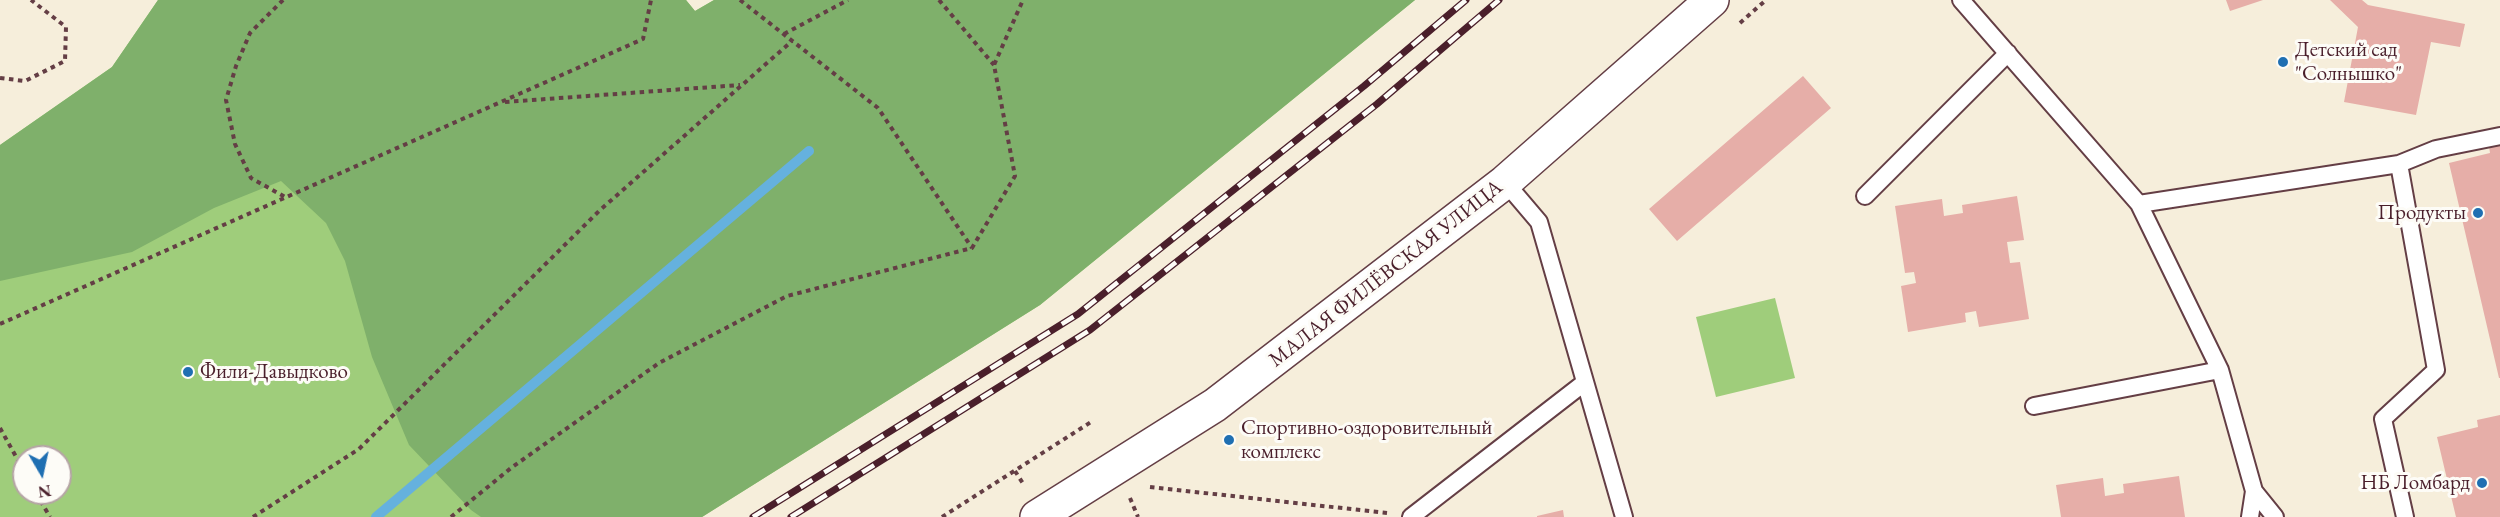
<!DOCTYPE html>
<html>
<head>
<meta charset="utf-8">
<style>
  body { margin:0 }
  #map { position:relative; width:2500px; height:517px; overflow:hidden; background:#f6eedb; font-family:"EB Garamond",serif }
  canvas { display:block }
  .north { position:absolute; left:12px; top:445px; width:60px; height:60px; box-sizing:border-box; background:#fdfcf7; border:2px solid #b5a4a5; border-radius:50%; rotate:171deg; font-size:16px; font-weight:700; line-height:24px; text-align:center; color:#4a1f2b }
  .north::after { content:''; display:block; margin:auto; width:21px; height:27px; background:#1f6fb2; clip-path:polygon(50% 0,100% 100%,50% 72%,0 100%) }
</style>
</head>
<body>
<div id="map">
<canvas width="2500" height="517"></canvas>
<div class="north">N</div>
</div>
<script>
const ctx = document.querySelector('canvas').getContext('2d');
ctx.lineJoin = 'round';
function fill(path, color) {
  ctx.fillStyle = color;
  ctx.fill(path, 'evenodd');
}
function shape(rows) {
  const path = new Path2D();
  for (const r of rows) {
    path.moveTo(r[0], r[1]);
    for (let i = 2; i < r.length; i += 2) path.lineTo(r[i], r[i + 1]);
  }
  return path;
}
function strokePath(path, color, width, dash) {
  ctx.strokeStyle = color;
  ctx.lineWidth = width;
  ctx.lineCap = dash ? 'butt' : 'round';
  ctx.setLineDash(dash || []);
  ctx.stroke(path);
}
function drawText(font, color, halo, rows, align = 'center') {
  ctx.font = font + ' "EB Garamond",serif';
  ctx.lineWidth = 6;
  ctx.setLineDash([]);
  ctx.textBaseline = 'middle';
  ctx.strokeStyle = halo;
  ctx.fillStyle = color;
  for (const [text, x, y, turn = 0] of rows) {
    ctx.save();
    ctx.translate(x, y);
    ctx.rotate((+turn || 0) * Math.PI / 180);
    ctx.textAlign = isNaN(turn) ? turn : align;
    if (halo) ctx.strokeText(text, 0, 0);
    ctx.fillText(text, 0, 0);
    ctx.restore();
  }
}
fill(shape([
  [158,0,686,0,695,11,714,0,1415,0,1040,305,702,517,0,517,0,145,112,67],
  [24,457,60,457,60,493,24,493],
  [1775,298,1795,378,1716,397,1696,317]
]), '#9fcd7b');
fill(shape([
  [158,0,686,0,695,11,714,0,1415,0,1040,305,702,517,481,517,471,510,409,445,372,357,345,261,326,223,281,181,214,208,132,252,0,281,0,145,112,67]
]), '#7fb06b');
strokePath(shape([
  [376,517,809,151]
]), '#65b1de', 10);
fill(shape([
  [2226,0,2263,0,2230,11],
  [2330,0,2362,0,2368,5,2465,24,2460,47,2431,42,2416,115,2344,102,2358,27],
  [1803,76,1831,108,1677,241,1649,209],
  [2500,143,2500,378,2499,378,2449,163,2490,153,2489,146],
  [2017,196,2024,240,2007,242,2010,263,2020,262,2029,319,1979,327,1976,311,1965,313,1966,322,1908,332,1901,286,1916,283,1914,272,1905,273,1895,206,1942,199,1944,216,1963,213,1962,205],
  [2500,415,2500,517,2456,517,2437,437,2478,427,2477,420],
  [2179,476,2185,517,2061,517,2056,485,2103,478,2105,496,2124,493,2123,484],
  [1563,510,1564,517,1537,517,1537,516]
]), '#e6aea8');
const service = shape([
  [1961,0,2139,204,2220,370,2254,491,2250,517],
  [2399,164,2436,370,2383,419,2405,517],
  [1505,182,1539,222,1624,517],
  [1865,196,2008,53],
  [2139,204,2399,164,2436,149,2500,136],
  [2034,406,2220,370],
  [2254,491,2275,517],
  [1411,517,1584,383]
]);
const tertiary = shape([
  [1037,517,1215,405,1505,182,1712,0]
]);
strokePath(service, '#643e45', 20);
strokePath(tertiary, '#643e45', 36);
strokePath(shape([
  [283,0,250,33,236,66,226,100,235,144,251,178,285,197],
  [740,0,878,108,972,248],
  [939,0,994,65],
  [1740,23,1766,0],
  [784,34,848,0],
  [0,78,25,81,65,61,66,27,31,0],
  [505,102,740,85],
  [0,324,643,39,651,0],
  [0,428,24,471],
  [1015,471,1024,485],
  [1150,487,1387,513],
  [36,493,50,517],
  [1130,498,1138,517],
  [253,517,359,449,599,211,792,41],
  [451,517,511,468,659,363,787,296,972,248,1015,176,994,65,1023,0],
  [942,517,1091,422]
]), '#643e45', 4, [4.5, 4.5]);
strokePath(service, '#fff', 16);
strokePath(tertiary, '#fff', 33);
const rail = shape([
  [753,517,1078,314,1364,86,1466,0],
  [791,517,1090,330,1377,104,1499,0]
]);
strokePath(rail, '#4a1f2b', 7);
strokePath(rail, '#fdfcf7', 4.5, [14]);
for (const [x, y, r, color] of [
  [2283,62,6,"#1f6fb2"],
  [2478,213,6,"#1f6fb2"],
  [188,372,6,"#1f6fb2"],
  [1229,440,6,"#1f6fb2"],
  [2482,483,6,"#1f6fb2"]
]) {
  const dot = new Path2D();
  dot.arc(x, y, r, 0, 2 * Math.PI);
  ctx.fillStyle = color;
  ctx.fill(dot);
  strokePath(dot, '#fdfcf7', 2);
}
drawText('21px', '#4a1f2b', '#fdfcf7', [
  ["Детский сад",2295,50],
  ["\"Солнышко\"",2295,74],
  ["Продукты",2466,213,"right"],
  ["Фили-Давыдково",200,372],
  ["Спортивно-оздоровительный",1241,428],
  ["комплекс",1241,452],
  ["НБ Ломбард",2470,483,"right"]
], 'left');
drawText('21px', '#4a1f2b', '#fdfcf7', [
  ["МАЛАЯ ФИЛЁВСКАЯ УЛИЦА",1386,274,-38]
]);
</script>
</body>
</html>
